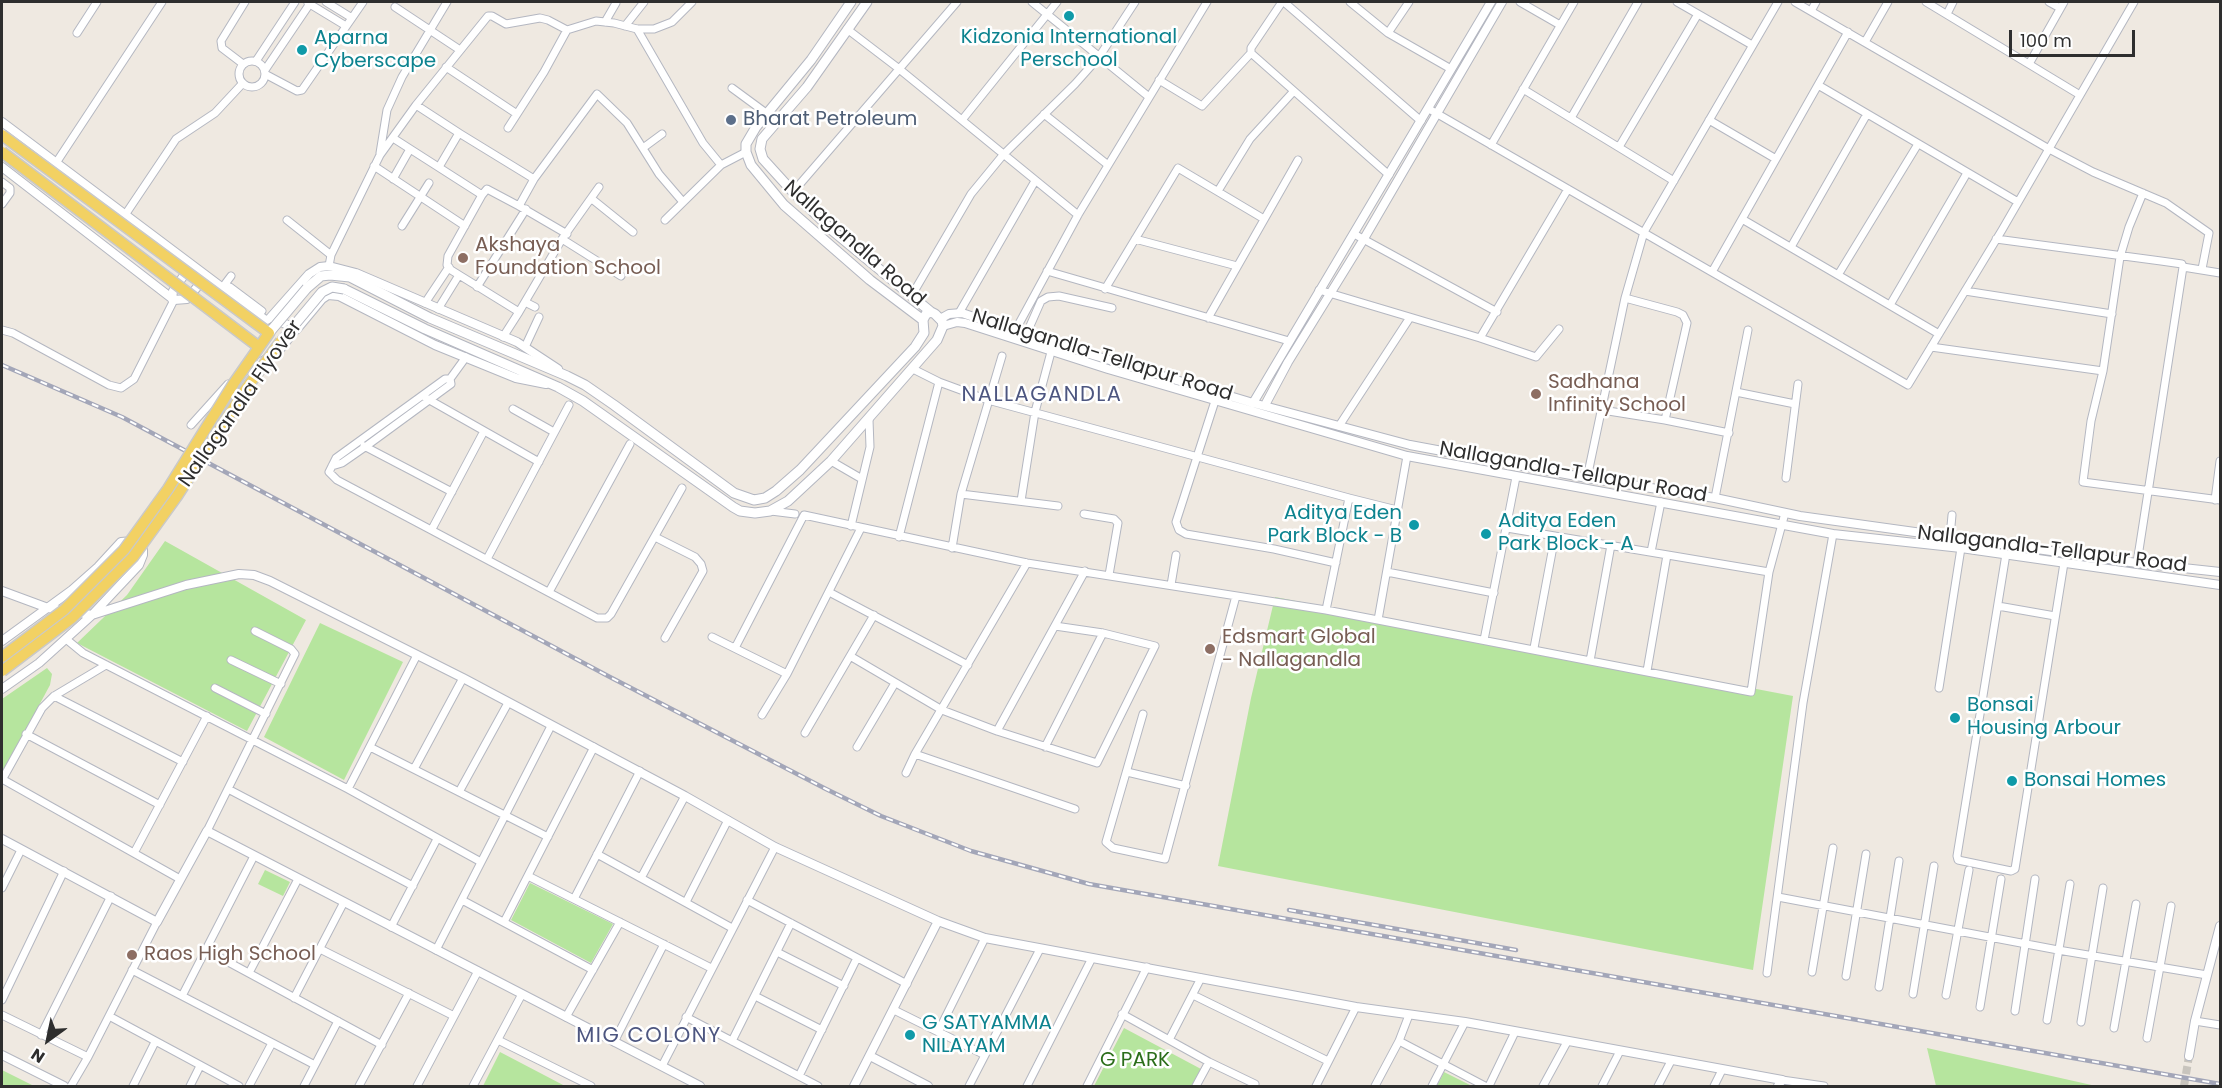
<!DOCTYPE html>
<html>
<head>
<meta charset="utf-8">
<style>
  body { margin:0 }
  #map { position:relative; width:2222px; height:1088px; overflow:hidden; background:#efe9e1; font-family:Poppins,sans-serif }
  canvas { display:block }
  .frame { position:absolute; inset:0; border:3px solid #2e2e2e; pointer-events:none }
  .north { position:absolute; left:18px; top:1010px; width:60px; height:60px; -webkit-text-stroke:4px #fff; paint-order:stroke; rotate:213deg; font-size:16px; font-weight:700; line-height:24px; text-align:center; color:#2e2e2e }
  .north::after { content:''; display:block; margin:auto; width:21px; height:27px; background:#2e2e2e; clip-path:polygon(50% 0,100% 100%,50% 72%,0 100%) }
  .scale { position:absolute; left:2009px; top:30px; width:126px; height:27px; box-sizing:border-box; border:3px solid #2e2e2e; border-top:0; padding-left:8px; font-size:18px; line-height:21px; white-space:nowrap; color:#2e2e2e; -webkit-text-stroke:4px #fff; paint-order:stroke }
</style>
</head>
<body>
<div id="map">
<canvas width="2222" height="1088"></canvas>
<div class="frame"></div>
<div class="north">N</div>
<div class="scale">100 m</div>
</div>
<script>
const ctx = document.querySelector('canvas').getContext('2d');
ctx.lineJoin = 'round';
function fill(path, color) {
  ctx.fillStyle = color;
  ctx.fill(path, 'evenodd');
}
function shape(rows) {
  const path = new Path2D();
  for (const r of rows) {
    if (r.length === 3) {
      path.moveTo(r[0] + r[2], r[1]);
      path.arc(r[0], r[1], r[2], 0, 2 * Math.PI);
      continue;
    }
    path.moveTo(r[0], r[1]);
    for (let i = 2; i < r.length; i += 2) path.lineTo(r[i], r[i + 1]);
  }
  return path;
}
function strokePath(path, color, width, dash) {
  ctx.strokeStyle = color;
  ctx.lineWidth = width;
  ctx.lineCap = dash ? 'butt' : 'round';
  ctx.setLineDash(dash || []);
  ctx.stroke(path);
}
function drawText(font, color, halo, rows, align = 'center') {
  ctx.font = font + ' Poppins,sans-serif';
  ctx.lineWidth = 5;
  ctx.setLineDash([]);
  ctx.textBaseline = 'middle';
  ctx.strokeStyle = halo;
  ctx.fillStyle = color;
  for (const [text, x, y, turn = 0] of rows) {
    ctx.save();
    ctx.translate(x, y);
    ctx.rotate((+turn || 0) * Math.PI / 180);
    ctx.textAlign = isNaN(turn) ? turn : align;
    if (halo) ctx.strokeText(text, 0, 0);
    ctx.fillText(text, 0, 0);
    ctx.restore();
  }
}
fill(shape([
  [165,541,306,620,247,731,77,643,127,595],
  [1275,597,1793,696,1753,970,1218,866,1251,698],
  [320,623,403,662,344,780,264,737],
  [47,668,52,674,50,685,2,774,2,699],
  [265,870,290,882,283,896,258,884],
  [530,883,613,924,591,963,511,920],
  [1124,1028,1201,1069,1192,1086,1094,1086],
  [1927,1048,2096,1086,1936,1086],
  [500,1052,565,1086,483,1086],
  [2,1070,34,1086,2,1086],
  [1444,1072,1472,1086,1437,1086]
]), '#b6e59e');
strokePath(shape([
  [2184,1086,2189,1056]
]), '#c8c4bd', 8, [8, 4]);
const minor = shape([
  [326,2,352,18],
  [1032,2,1149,97],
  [1282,2,1251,48,1251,53,1389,175],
  [1284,2,1421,121],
  [1350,2,1388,33,1451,69],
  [1520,2,1560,25],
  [1677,2,1752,45],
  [1795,2,2049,149,2093,172,2166,203,2209,233,2202,269],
  [1926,2,2080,95],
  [2049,2,2060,8],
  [308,3,346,26],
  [395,7,460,50],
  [1811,11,1816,2],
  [1947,14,1953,2],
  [605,22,616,3],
  [625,26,644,2],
  [637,29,703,143,721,165],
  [847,29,898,68,1078,215],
  [77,33,97,2],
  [1388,33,1409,2],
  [1865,42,1888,2],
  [252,74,13],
  [256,61,295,2],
  [243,64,222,48,221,41,245,2],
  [2029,64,2064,2],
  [446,67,517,114],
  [265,70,311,2],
  [265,74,297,91,302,90,363,2],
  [1159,80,1202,106,1251,53],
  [1818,85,2018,202],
  [732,88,766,113],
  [1523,89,1674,181],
  [416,105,459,133,439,167],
  [1429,109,1908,385,2002,230,2134,2],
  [1044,114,1108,165],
  [1571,118,1638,2],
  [962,120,1057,2],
  [1709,120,1776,159],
  [508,128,544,72,567,30],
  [459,133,534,179],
  [393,138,482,195,448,256,447,265,451,270,519,312,562,239,599,187],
  [1491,145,1574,2],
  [1619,147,1698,14],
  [643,148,662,134],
  [380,153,387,110,402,77,447,2],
  [56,163,162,2],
  [374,166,465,226],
  [393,179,410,149],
  [2,182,10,188,10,193,2,204],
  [1218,191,1250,139,1293,92],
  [793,192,957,2],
  [2143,193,2129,227,2120,257,2103,371,2091,421,2083,482,2220,500],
  [482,195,487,189,519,206],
  [592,199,633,232],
  [125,215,176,139,215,113,243,83],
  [1742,219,1939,334],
  [287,220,331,255],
  [665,220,721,165,746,152],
  [402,226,429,183],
  [567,234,519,206,534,179,597,94,627,123,659,174,683,202],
  [1354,234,1497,312],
  [562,239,621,276],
  [1135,239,1237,266],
  [1996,239,2161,261,2182,264,2183,267,2137,563],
  [1791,247,1867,114],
  [329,266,331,255,380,155,416,105,488,16,492,16,506,24,540,18,548,20,567,30,596,21,614,23,637,29,654,29,672,22,692,2],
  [2183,267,2220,273],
  [1047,271,1289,341],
  [1712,272,1848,32],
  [1838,275,1918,144],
  [477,287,526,209],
  [222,288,231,276],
  [1105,289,1178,168,1264,219],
  [1319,290,1480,338,1568,189],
  [225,291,230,287,262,311],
  [1965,291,2112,314],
  [912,295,971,194,1003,155,1075,84,1099,57,1135,2],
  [525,302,535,307],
  [425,303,449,267],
  [1890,305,1967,173],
  [438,309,459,275],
  [959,313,1035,181],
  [1208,318,1298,160],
  [2,330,13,333,109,385,121,388,134,379,174,300],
  [1015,331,1078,215,1207,2],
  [1026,335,1041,301,1048,297,1059,296,1112,308],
  [503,337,519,312],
  [1480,338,1536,357,1559,329],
  [525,347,539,317],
  [1931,347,2103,371],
  [280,350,297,329],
  [913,369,939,382,988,400,1349,498,1326,610],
  [244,372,265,359],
  [450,379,445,379,336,458,329,472,337,480,597,618,607,618,611,614,682,488],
  [1736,392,1795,404],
  [426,398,539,462],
  [1215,401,1176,522,1179,530,1186,534,1274,549,1336,563],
  [513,409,554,432],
  [1602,410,1665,420,1687,323,1683,315,1677,312,1625,298],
  [1665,420,1729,433],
  [191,425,228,384],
  [1339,426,1409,319],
  [364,446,452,492],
  [831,461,862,479],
  [332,466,342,463,365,447,451,384,450,379,466,357],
  [1587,478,1625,298,1644,232,1778,2],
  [1786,478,1798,384],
  [961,494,1058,506],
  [1349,498,1397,510],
  [1715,498,1748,330],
  [2215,500,2220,461],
  [1021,501,1035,412,1051,352],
  [771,511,795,514],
  [1084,514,1114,519,1118,523,1109,575],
  [851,526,870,447,869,420],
  [1507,528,1769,572],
  [432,529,484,431],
  [655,537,695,557,701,564,703,571,665,638],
  [899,537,939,382],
  [1950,537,1952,515],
  [952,548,961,494,1002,356],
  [1651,552,1661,502],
  [2006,554,1957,856,1958,860,2011,871,2015,869,2064,563],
  [487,559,569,405],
  [1387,572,1494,593],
  [1171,585,1176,555],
  [549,592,630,444],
  [829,592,968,665],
  [1998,606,2055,616],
  [1378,620,1407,456],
  [712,637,787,674],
  [66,639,83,653,348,789,481,862],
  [1484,640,1516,477],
  [735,648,804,515,1027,563,1326,610,1751,692,1769,572,1785,513],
  [1534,648,1555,536],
  [850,656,942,710,997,731,1097,763,1155,646,1103,633,1055,626],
  [231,660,281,684],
  [1590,661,1611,545],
  [1647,671,1667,555],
  [215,688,266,714],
  [1939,688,1961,548],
  [54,696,183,762],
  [1143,714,1106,842,1113,848,1165,859,1236,596],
  [762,715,787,674,861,528],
  [997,731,1085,571],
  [805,733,874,615],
  [26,734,160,805],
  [370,747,548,837],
  [857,747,895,683],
  [1045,747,1103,633],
  [915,754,1075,809],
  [414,769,463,678],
  [1127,772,1186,786],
  [906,773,915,754,1027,563],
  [2,779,180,879],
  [2,780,42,708,54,696,106,665],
  [228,789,413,886],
  [348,789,417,655],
  [459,792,508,703],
  [207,831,295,654,291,649,255,631],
  [134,853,207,716],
  [597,854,732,928],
  [528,876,711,968],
  [641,878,685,796],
  [2,888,21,850],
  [1778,897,2058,950,2207,975],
  [574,899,640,771],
  [462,900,593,970],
  [747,900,907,984],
  [686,902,728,820],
  [504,922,594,747],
  [391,927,437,839],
  [320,949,454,1016],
  [206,950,382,1045],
  [436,950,551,726],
  [777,952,844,986],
  [132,970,315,1065],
  [1812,972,1833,848],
  [249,973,298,879],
  [1767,973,1803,703,1833,534],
  [1846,976,1866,854],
  [1879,987,1899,861],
  [1913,994,1934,866],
  [1193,995,1328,1061],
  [1946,995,1969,870],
  [182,996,254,856],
  [755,996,822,1030],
  [294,998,344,902],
  [2,1000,64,871],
  [1980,1007,2001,879],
  [894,1010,985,1055],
  [2015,1011,2035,879],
  [1122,1014,1209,1062,1255,1084,1254,1086],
  [2,1015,88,1057],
  [109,1016,239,1086],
  [566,1017,620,922],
  [686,1017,818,1086],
  [2047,1020,2070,884],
  [2195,1021,2220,1025],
  [2081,1022,2103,888],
  [2114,1028,2136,904],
  [938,1032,985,938],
  [41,1035,111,896],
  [2147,1038,2171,906],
  [498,1040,591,1086],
  [1169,1040,1201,978],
  [732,1041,791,923],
  [1399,1041,1485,1086],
  [614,1042,664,944],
  [662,1066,775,847],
  [799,1076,857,958],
  [1782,1080,1824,1086],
  [71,1086,88,1057,157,922],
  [133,1086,155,1042],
  [190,1086,200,1066],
  [249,1086,272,1043],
  [304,1086,338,1021],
  [359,1086,409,993],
  [417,1086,478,971],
  [473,1086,522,994],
  [969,1086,1040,949],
  [1027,1086,1092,958],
  [1087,1086,1147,967],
  [1196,1086,1209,1062],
  [1316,1086,1356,1007],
  [1375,1086,1399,1041,1409,1015],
  [1432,1086,1465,1022],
  [1489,1086,1515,1032],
  [1543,1086,1567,1042],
  [1602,1086,1620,1051],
  [1658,1086,1671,1061],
  [1714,1086,1722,1070]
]);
const tertiary = shape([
  [2,122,264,319,267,320,270,318,309,274,320,267,329,266,356,273,517,342,558,369],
  [2,167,174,300,187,299,204,279],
  [172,299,173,291,189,268],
  [274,319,297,329,322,299,328,295,339,296,435,345,516,378,546,384],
  [940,319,949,314,962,313,1026,335,1253,403,1410,445,1587,478,1715,498,1800,516,2137,563,2220,572],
  [943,326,957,322,965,323,1108,369,1407,456,1833,534,1961,548,2220,585],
  [1253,403,1491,2],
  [1265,405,1288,362,1362,242,1502,2],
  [2,591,48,608,92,615,186,585,239,574,254,575,270,581,463,678,685,796,775,847,938,921,985,938,1356,1007,1465,1022,1782,1080,1778,1086],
  [2,641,72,590,98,567,121,542,133,541,143,550,143,555,139,565,92,615,39,663,2,689],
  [2,839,157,922,207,831,700,1086],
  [2,1055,64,1086],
  [870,1056,928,1086],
  [2189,1056,2195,1021,2220,926],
  [854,1086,938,921]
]);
const secondary = shape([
  [851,2,811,60,756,127,746,144,746,152,751,165,784,205,870,280,923,320],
  [867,2,807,87,762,139,760,149,763,159,793,192,833,231,931,312],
  [307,288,321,276,330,275,350,277,430,318,567,376,585,385,614,405,734,493,754,500,765,498,776,491,800,470,915,347,924,333,923,320,926,314,931,312,935,314,942,321,943,326,937,340,831,461,788,501,770,511,755,513,740,511,733,507,583,401,558,387,425,329,344,289]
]);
strokePath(minor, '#b4b7c1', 9);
strokePath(tertiary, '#b4b7c1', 10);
strokePath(secondary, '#b4b7c1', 11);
strokePath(minor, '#fff', 7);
strokePath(tertiary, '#fff', 8);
strokePath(secondary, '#fff', 9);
const rail = shape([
  [2,365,122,417,608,676,826,789,881,816,971,851,1089,884,2220,1084],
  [1289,910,1516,950]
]);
strokePath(rail, '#a3a6b8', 4.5);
strokePath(rail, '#fff', 2, [7]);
const secondaryBridge = shape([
  [269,333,307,288],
  [281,341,322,292,332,287,344,289]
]);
const primaryBridge = shape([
  [2,135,269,333,234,383,168,489,124,550,64,610,2,657],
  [2,152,259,347],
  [2,671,72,618,133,557,177,496,245,390,281,341]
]);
strokePath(secondaryBridge, '#b4b7c1', 11, []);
strokePath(primaryBridge, '#c9c9c9', 13, []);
strokePath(secondaryBridge, '#fff', 9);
strokePath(primaryBridge, '#f2d163', 10);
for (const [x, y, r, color] of [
  [1069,16,6,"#0f9aa8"],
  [302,50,6,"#0f9aa8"],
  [731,120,6,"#5c6f8a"],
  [463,258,6,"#8d6e63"],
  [1536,394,6,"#8d6e63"],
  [1414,525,6,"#0f9aa8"],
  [1486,534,6,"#0f9aa8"],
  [1210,649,6,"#8d6e63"],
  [1955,718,6,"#0f9aa8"],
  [2012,781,6,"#0f9aa8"],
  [132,955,6,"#8d6e63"],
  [910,1035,6,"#0f9aa8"]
]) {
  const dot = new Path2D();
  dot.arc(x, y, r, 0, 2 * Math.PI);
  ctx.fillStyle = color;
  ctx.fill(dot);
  strokePath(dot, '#fff', 2);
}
drawText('20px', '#0d838f', '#fff', [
  ["Kidzonia International",1069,38,"center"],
  ["Perschool",1069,61,"center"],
  ["Aparna",314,39],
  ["Cyberscape",314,62],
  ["Aditya Eden",1402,514,"right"],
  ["Park Block - B",1402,537,"right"],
  ["Aditya Eden",1498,522],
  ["Park Block - A",1498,545],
  ["Bonsai",1967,706],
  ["Housing Arbour",1967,729],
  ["Bonsai Homes",2024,781],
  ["G SATYAMMA",922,1024],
  ["NILAYAM",922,1047]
], 'left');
drawText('20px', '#4e5e75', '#fff', [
  ["Bharat Petroleum",743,120]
], 'left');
drawText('20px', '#2e2e2e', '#fff', [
  ["Nallagandla Road",854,244,41],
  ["Nallagandla-Tellapur Road",1102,356,17],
  ["Nallagandla Flyover",241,404,-55],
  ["Nallagandla-Tellapur Road",1573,473,10],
  ["Nallagandla-Tellapur Road",2052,550,7]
]);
drawText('20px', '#785e54', '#fff', [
  ["Akshaya",475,246],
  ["Foundation School",475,269],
  ["Sadhana",1548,383],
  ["Infinity School",1548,406],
  ["Edsmart Global",1222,638],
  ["- Nallagandla",1222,661],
  ["Raos High School",144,955]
], 'left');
drawText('20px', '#2c6e1b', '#fff', [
  ["G PARK",1135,1061]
]);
ctx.letterSpacing = '1.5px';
drawText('21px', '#4d5680', '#fff', [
  ["NALLAGANDLA",1042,396],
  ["MIG COLONY",649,1037]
]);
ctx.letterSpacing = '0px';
</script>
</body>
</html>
